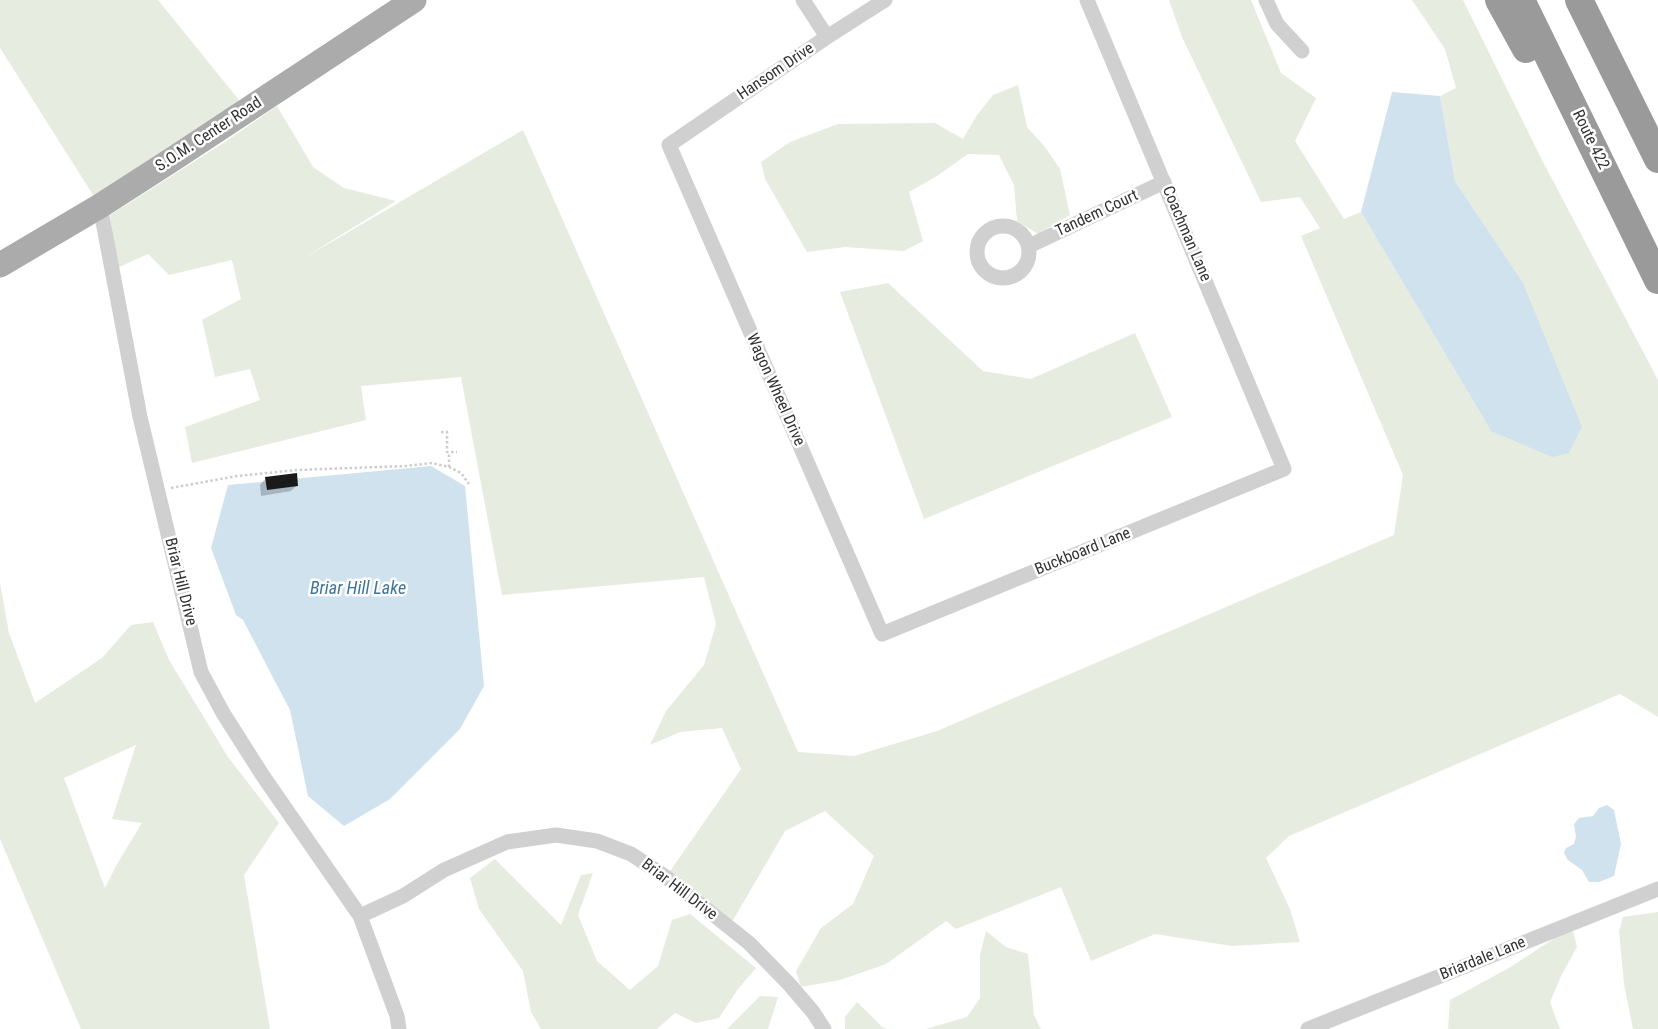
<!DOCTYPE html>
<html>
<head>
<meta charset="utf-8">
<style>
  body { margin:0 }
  canvas { display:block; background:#fff }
</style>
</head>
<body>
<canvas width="1658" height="1029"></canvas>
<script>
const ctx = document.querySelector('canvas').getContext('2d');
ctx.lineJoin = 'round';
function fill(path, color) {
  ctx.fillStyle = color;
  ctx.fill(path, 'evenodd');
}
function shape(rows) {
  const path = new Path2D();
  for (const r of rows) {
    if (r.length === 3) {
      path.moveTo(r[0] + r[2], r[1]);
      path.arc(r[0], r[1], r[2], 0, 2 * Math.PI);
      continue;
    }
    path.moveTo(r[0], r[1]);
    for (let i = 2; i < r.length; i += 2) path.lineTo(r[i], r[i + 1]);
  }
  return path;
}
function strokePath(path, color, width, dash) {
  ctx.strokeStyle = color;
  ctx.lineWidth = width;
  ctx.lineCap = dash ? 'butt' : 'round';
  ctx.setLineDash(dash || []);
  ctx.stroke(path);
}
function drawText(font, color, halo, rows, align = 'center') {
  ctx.font = font + ' "Roboto Condensed",sans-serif';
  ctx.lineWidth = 5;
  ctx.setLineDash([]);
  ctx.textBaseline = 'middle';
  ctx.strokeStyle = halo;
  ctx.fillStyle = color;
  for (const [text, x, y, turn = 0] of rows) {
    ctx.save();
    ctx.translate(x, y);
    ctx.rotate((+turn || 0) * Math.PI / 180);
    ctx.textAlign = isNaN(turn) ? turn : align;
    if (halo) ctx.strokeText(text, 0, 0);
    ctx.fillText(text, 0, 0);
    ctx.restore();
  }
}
fill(shape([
  [0,0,158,0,247,110,100,206,0,48],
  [1169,0,1251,0,1281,73,1316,98,1295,141,1344,219,1361,212,1491,431,1522,281,1455,181,1440,96,1456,88,1445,49,1412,0,1463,0,1542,160,1658,380,1658,717,1620,694,1289,836,1266,858,1290,909,1300,942,1232,946,1155,934,1091,961,1061,887,956,929,946,921,886,964,840,980,801,987,796,971,821,928,853,904,874,856,825,811,785,831,729,927,666,877,741,769,722,728,680,732,650,745,666,711,704,665,716,624,704,577,502,595,461,377,361,386,366,420,192,463,185,427,260,400,250,369,215,377,202,320,241,299,232,260,169,275,148,254,117,268,110,215,225,142,277,106,313,167,344,188,396,201,299,261,523,130,798,752,854,756,937,731,1394,535,1403,475,1301,236,1320,228,1300,197,1261,202,1182,37],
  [1018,85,1027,127,1045,147,1060,169,1070,215,1038,234,1017,221,1014,185,999,155,968,154,937,176,909,192,923,241,904,251,845,247,807,252,765,179,761,162,790,142,838,124,935,123,963,139,977,115,993,95],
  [888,283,983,371,1031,379,1135,333,1172,417,924,519,840,292],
  [0,583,9,633,35,703,102,658,131,625,153,622,169,660,228,757,279,823,244,875,270,1029,81,1029,0,839],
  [136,745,112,819,142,823,117,864,105,888,64,778],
  [495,859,561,925,581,875,593,873,578,915,597,961,630,990,658,966,672,920,690,914,756,968,738,989,719,1018,696,1023,675,1013,657,1029,541,1029,531,1012,523,971,479,909,470,878],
  [1658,912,1658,1029,1633,1029,1624,984,1619,931,1623,917],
  [1572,927,1577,947,1561,976,1550,1002,1560,1029,1448,1029,1450,1000,1509,968],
  [986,931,1006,947,1028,954,1034,1015,1041,1029,926,1029,967,1017,980,998,980,955],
  [760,996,778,997,768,1029,727,1029],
  [857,1002,882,1027,887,1029,845,1029,845,1017]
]), '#e6ecdf');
fill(shape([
  [1392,92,1440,96,1455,181,1522,281,1582,427,1569,453,1552,457,1491,431,1361,212],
  [431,466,465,486,484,686,460,729,390,799,344,826,308,796,290,710,243,620,236,615,211,548,228,485],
  [1607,805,1614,810,1621,844,1614,876,1599,882,1589,882,1582,870,1568,860,1564,853,1566,848,1574,844,1576,837,1574,824,1579,818,1593,816,1599,808]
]), '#cfe2ee');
fill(shape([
  [266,478,297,485,291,491,261,496,260,485]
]), '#0003');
fill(shape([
  [297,473,298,486,267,490,265,477]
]), '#1a1a1a');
strokePath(shape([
  [441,432,447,432,447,452,457,452],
  [449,467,449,452],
  [171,488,237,476,297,470,406,466,432,463,449,467,461,473,469,484]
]), '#cdcdcd', 2.5, [2.5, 2.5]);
strokePath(shape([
  [803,0,827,37],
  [885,0,827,37,669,145,882,634,1284,469,1087,0],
  [1266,0,1277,24,1302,51],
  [100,206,140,417,201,672,223,713,263,776,360,916,397,1016,399,1029],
  [1003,252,26],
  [1029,246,1164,182],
  [360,916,403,896,444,870,507,842,556,835,597,841,631,854,666,877,749,943,789,984,813,1012,824,1029],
  [1308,1029,1658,889]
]), '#d0d0d0', 15);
strokePath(shape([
  [0,265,100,206,173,159,414,0]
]), '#ababab', 25);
strokePath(shape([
  [1499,0,1526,49],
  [1521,0,1658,280],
  [1579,0,1658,159]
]), '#9a9a9a', 28);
drawText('16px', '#333', '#fff', [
  ["Hansom Drive",776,72,-34],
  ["S.O.M. Center Road",209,135,-33],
  ["Route 422",1590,140,64],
  ["Tandem Court",1097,214,-25],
  ["Coachman Lane",1186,234,67],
  ["Wagon Wheel Drive",775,390,66],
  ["Buckboard Lane",1083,552,-22],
  ["Briar Hill Drive",180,582,76],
  ["Briar Hill Drive",679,890,37],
  ["Briardale Lane",1483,959,-22]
]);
drawText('italic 18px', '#3f7597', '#fff', [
  ["Briar Hill Lake",358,589]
]);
</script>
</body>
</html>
